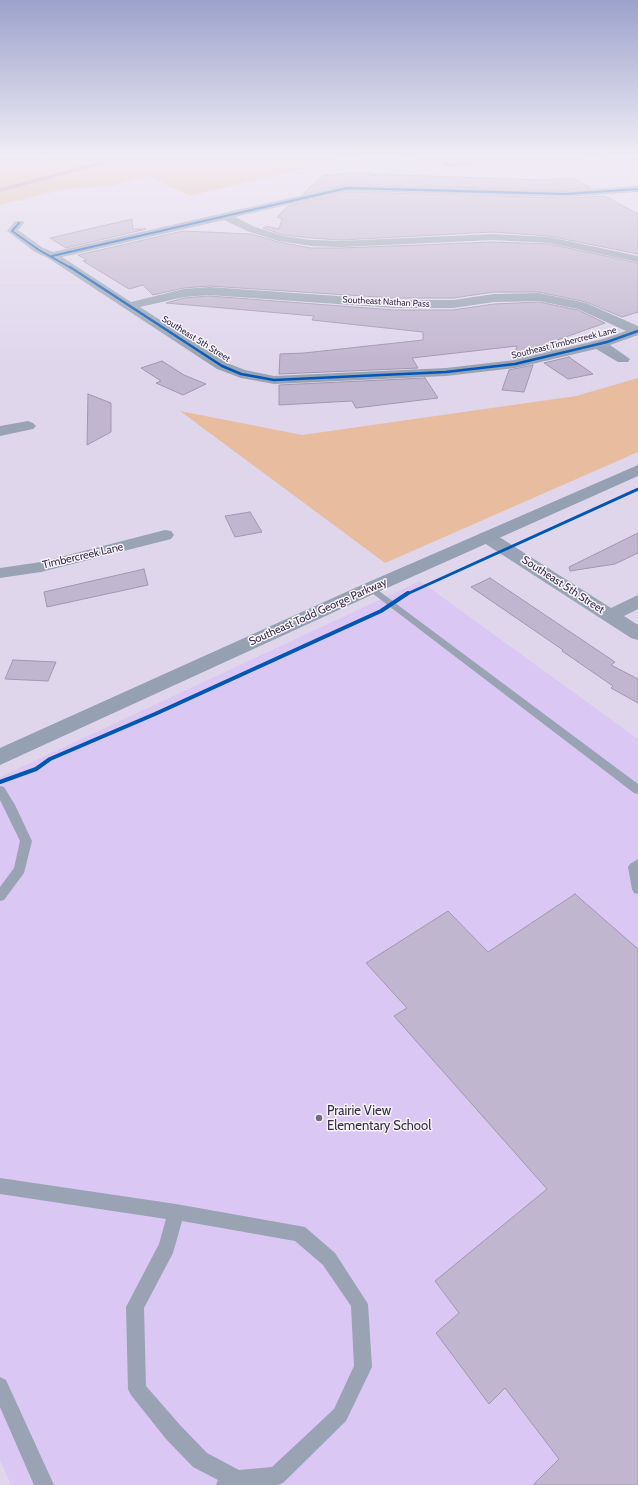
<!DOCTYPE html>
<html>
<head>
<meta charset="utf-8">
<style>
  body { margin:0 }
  canvas { display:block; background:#dfd6ec }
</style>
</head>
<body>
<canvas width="638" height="1485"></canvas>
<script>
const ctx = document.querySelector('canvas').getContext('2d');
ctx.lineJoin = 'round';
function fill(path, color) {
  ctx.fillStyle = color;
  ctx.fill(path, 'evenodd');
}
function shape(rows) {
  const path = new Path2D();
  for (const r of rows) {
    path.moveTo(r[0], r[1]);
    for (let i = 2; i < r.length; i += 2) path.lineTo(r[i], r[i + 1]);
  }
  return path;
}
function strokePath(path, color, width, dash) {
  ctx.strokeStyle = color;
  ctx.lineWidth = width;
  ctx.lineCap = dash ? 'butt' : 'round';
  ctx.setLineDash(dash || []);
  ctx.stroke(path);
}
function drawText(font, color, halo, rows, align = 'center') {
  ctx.font = font + ' Cabin,sans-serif';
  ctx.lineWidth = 3;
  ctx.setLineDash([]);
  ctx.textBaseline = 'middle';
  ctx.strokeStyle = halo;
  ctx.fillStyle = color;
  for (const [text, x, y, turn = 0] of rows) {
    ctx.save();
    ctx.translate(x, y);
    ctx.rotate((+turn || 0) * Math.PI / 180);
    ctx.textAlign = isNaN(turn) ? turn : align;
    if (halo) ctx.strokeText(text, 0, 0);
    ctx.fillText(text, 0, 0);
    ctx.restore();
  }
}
fill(shape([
  [420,581,638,739,638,1485,11,1485,0,1460,0,777]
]), '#dac7f3');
fill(shape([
  [5,154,25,154,47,159,66,154,366,154,190,196,148,176,115,185,61,190,0,205,0,156],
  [386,154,624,154,577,161,456,169],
  [638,378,638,452,385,563,180,411,302,435,576,396]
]), '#e7bc9f');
strokePath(shape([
  [430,154,449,165,541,154],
  [0,190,134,154]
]), '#ca879f', 3.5);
const building = shape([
  [346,173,371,173,371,174,540,180,573,178,591,188,566,190,347,184,303,194,322,176,346,173],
  [347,192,566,198,605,196,638,214,638,254,549,236,493,232,341,240,311,238,284,235,263,228,266,226,279,229,282,219,277,217,288,206,347,192],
  [132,219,133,229,146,229,66,248,50,238,132,219],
  [183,231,251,234,278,242,311,248,341,248,493,242,549,244,638,263,638,312,622,317,586,302,539,292,494,292,453,298,394,298,209,286,184,288,153,295,143,285,129,289,83,261,87,260,78,255,183,231],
  [209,296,394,310,453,310,494,304,539,302,578,310,605,323,549,343,557,349,515,359,513,359,517,346,412,358,418,368,279,374,280,354,304,353,423,340,423,332,312,320,314,316,166,303,184,298,209,296],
  [569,357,593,374,568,379,544,363,569,357],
  [162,361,184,375,206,384,183,395,156,383,161,381,141,368,162,361],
  [533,365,524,392,502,390,509,370,533,365],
  [425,378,438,398,356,408,352,401,279,405,279,385,425,378],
  [88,394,111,403,111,432,87,445,88,394],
  [250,512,262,532,235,537,225,516,250,512],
  [638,533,638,553,615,564,570,571,569,567,638,533],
  [144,569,148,585,47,607,44,592,144,569],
  [490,578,615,662,611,665,638,679,638,703,611,688,613,686,562,651,563,650,471,587,490,578],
  [13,660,56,662,48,681,5,679,13,660],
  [575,894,638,949,638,1485,533,1485,559,1459,505,1388,489,1404,436,1333,459,1313,435,1281,547,1189,394,1016,407,1008,366,963,448,911,488,952,575,894]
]);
fill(building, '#c1b6cf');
strokePath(building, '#a298ae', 1);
fill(shape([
  [371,585,638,784,638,794,634,793,368,590,368,586,371,585],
  [0,786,4,787,15,805,32,841,24,873,4,900,0,901,0,887,14,868,20,841,0,800,0,786],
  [638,859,638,894,634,893,632,889,628,867,630,864,638,859],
  [0,1178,176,1204,305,1227,335,1253,368,1304,372,1367,346,1421,283,1483,277,1485,216,1485,218,1480,193,1467,166,1439,131,1395,128,1389,126,1307,159,1244,166,1219,0,1194,0,1178],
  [182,1221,295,1241,323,1265,351,1306,354,1366,334,1409,272,1467,239,1470,207,1453,180,1425,146,1386,144,1308,173,1253,182,1221],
  [0,1377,6,1380,54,1485,34,1485,0,1407,0,1377]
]), '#99a3b3');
fill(shape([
  [347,185,566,191,638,186,638,192,566,197,347,191,235,217,255,227,284,236,311,240,341,241,493,234,549,237,638,256,638,262,549,243,493,240,341,247,311,246,278,241,247,231,224,220,62,257,131,302,184,289,209,287,394,300,453,300,494,294,539,293,586,303,638,326,638,335,610,345,630,359,628,362,618,362,596,349,515,368,446,376,274,384,241,378,217,369,48,258,35,252,7,231,15,221,23,221,24,223,18,230,43,248,53,252,347,185],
  [209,295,394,308,453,308,494,302,539,301,578,309,626,331,603,339,515,360,446,368,274,376,245,370,227,363,140,307,184,297,209,295],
  [28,421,33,423,36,426,33,429,0,436,0,426,28,421],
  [165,530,171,531,174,535,171,539,41,572,0,578,0,568,41,562,165,530],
  [487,532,493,533,611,608,638,595,638,609,624,616,638,625,638,640,631,638,481,541,478,537,481,533,487,532]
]), '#99a3b3');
fill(shape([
  [638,465,638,476,378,592,0,765,0,748,364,584,638,465]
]), '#95a0b3');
strokePath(shape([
  [19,223,12,231,39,250,71,268],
  [52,256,347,188,566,194,638,189]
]), '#0057b8', 2);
strokePath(shape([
  [70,267,222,366,241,374,274,380,446,372,515,364,607,342,638,331]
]), '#0057b8', 2.5);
strokePath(shape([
  [407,594,638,489]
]), '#0057b8', 3);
strokePath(shape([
  [0,782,36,769,50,759,155,714,381,611,408,593]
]), '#0057b8', 4);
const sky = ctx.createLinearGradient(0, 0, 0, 362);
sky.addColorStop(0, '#9ca2cb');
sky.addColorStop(0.43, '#f1edf6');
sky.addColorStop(1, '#f1edf600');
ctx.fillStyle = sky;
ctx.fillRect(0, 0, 638, 362);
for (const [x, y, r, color] of [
  [319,1118,4,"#746983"]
]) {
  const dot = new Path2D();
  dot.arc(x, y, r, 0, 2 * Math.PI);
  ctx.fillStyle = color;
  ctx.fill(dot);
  strokePath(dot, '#f7f4fc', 1.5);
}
drawText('9px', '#3b2e4a', '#f7f4fc', [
  ["Southeast Nathan Pass",386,302,3],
  ["Southeast 5th Street",196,339,32],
  ["Southeast Timbercreek Lane",564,343,-14]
]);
drawText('11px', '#3b2e4a', '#f7f4fc', [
  ["Timbercreek Lane",83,556,-13],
  ["Southeast 5th Street",563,585,33],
  ["Southeast Todd George Parkway",318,612,-24]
]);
drawText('13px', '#3b2e4a', '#f7f4fc', [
  ["Prairie View",327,1111],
  ["Elementary School",327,1126]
], 'left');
</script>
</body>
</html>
